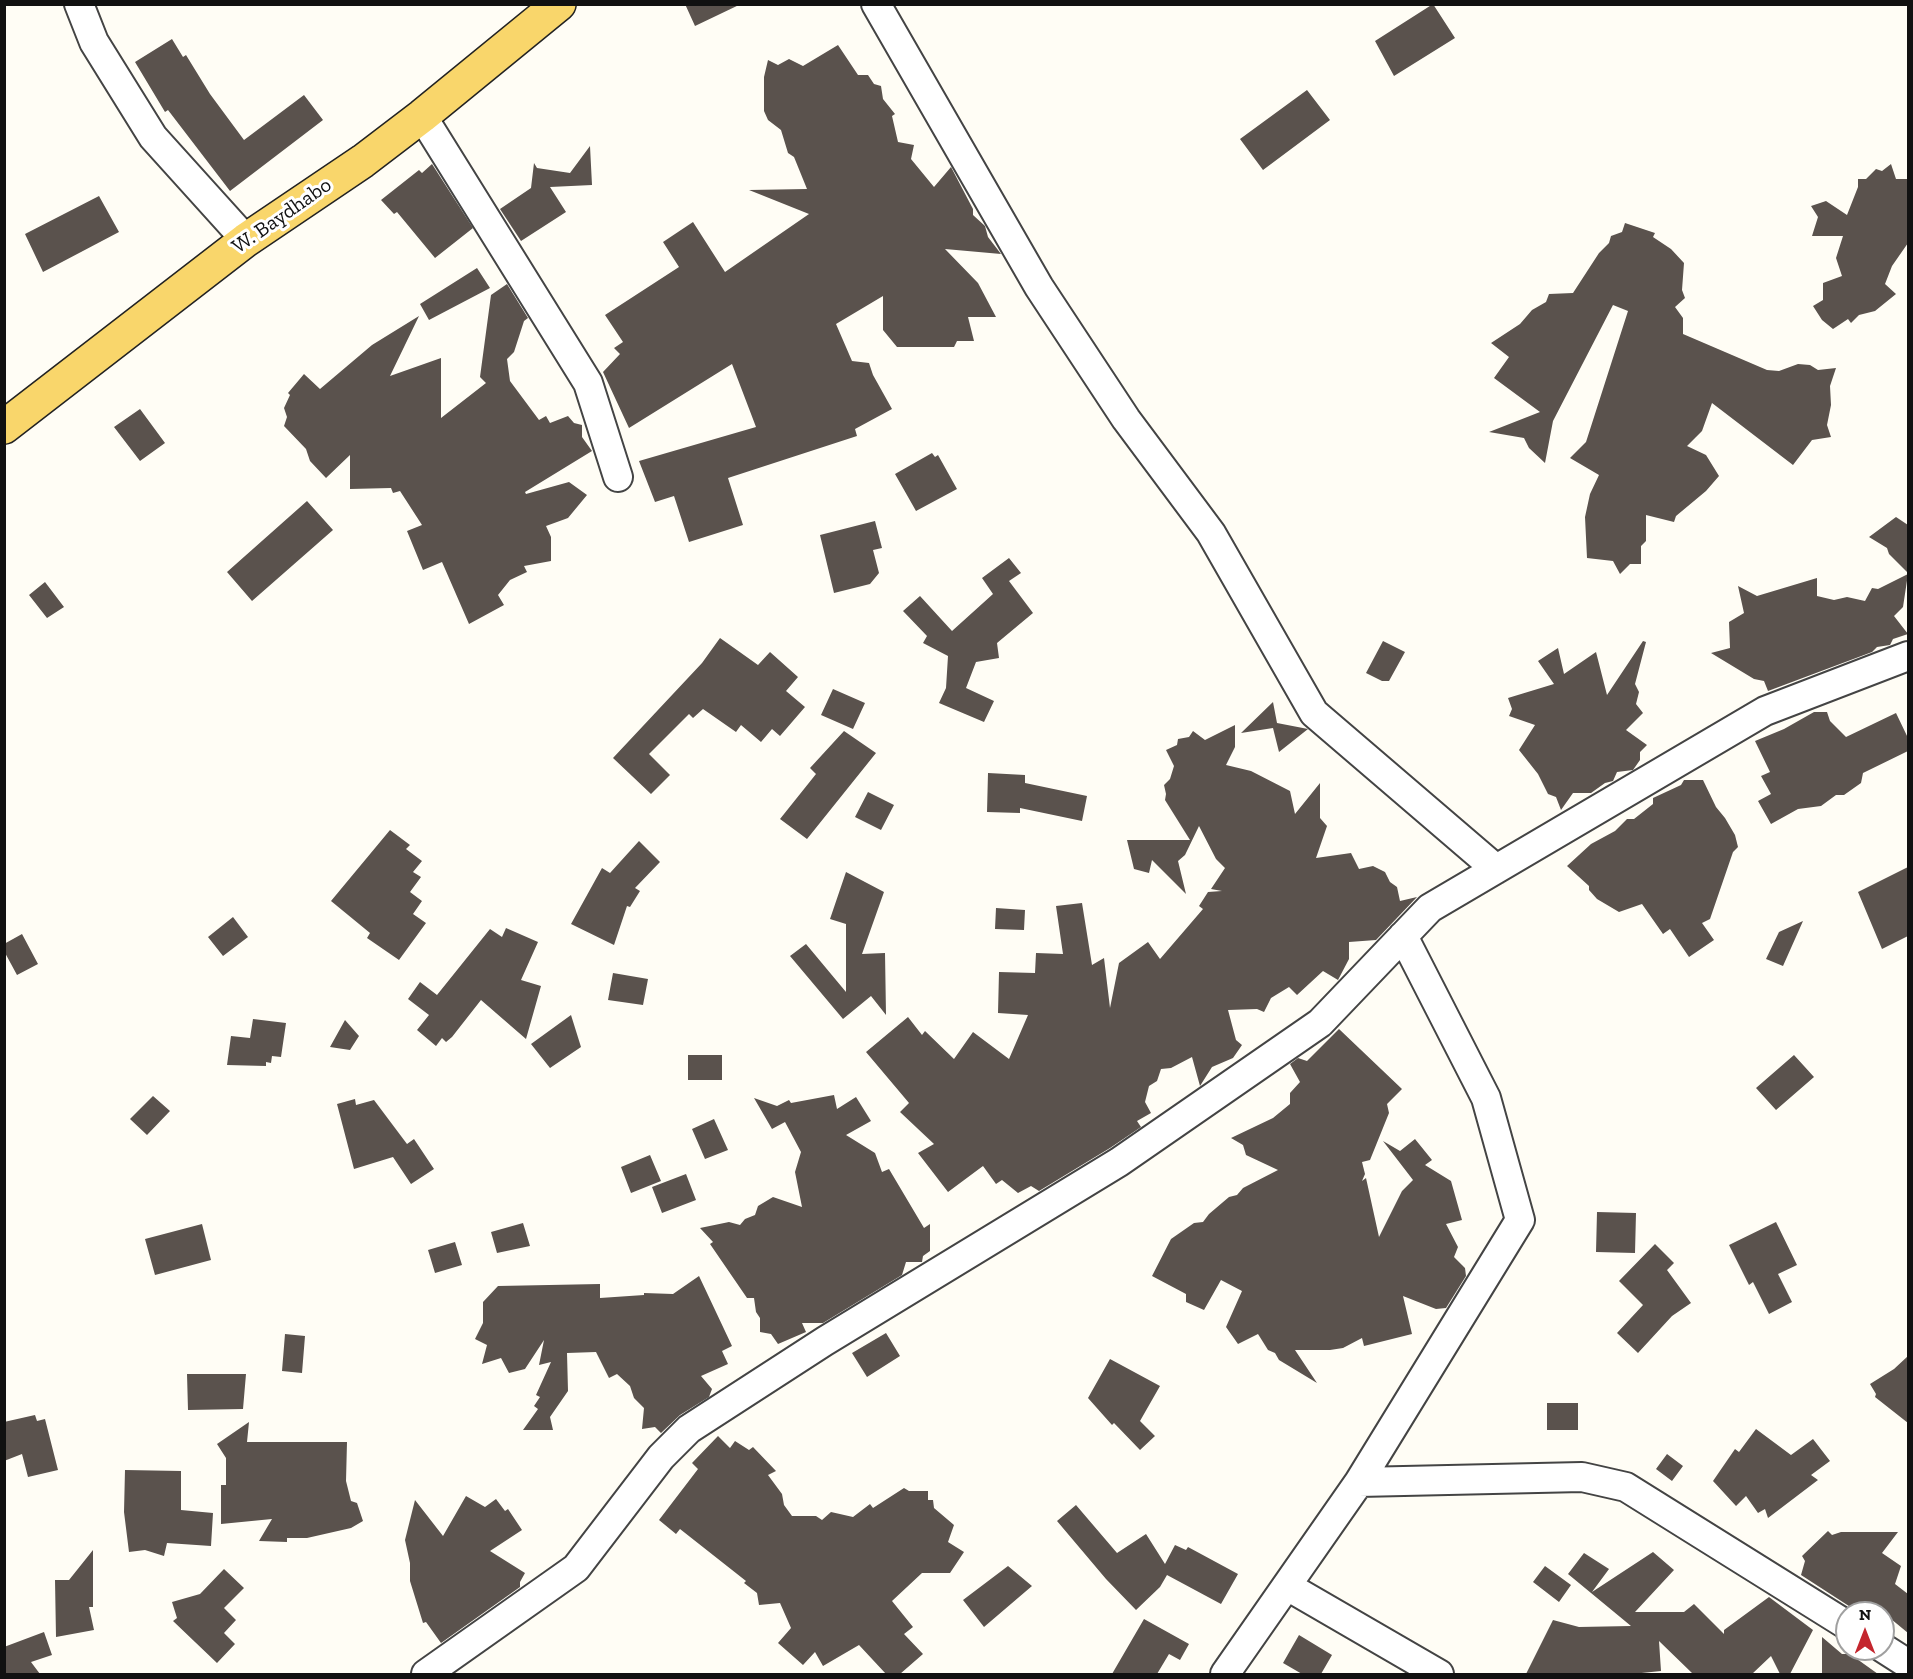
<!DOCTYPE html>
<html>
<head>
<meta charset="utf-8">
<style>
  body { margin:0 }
  #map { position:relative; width:1913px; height:1679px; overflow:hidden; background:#fffdf5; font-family:"Zilla Slab",serif }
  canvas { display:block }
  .frame { position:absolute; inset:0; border:6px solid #111; pointer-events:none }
  .north { position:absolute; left:1835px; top:1601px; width:60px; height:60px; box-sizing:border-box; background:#fff; border:2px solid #a0a0a0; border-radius:50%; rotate:0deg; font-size:16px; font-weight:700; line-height:24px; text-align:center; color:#111 }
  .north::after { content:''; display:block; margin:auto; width:21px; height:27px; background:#c4262e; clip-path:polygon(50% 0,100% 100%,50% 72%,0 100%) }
</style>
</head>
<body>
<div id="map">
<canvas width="1913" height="1679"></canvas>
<div class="frame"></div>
<div class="north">N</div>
</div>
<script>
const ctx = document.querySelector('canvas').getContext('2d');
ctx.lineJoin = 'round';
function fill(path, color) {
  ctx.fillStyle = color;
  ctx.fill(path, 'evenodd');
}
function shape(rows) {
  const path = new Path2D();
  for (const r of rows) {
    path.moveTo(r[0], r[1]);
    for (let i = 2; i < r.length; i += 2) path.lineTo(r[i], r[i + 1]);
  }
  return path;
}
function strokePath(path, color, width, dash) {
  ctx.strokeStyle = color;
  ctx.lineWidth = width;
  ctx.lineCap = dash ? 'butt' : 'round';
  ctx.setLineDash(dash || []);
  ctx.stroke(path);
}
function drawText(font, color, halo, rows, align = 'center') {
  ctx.font = font + ' "Zilla Slab",serif';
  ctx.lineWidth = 6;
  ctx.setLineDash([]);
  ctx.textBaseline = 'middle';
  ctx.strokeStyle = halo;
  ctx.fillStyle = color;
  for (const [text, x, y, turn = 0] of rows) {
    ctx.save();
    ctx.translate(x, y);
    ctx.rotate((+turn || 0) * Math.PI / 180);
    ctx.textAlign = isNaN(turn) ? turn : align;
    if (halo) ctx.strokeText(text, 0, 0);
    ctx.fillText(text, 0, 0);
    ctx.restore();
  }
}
fill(shape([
  [685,4,741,4,695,26],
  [1433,4,1455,38,1394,76,1375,41],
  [172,39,183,57,186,55,210,94,244,140,304,95,323,120,230,191,168,110,165,112,135,62],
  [838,45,858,75,868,75,874,84,881,86,883,99,895,114,892,116,898,142,914,145,911,159,934,187,951,167,973,209,973,215,985,226,988,237,1001,254,945,249,978,283,996,317,968,317,974,341,957,341,954,347,897,347,883,330,883,296,836,324,852,361,869,363,873,375,892,409,855,429,857,436,728,478,743,525,689,542,674,496,655,502,639,461,756,427,732,364,629,428,603,372,620,354,614,348,623,342,605,315,679,267,663,242,693,222,725,272,809,214,749,190,807,189,794,157,788,153,781,130,768,120,764,111,764,77,768,60,778,65,789,59,803,66],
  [1307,90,1330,120,1263,170,1240,139],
  [590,146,592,185,550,187,566,212,521,241,500,209,531,188,534,163,537,168,570,173],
  [432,164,473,228,435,258,397,212,394,214,381,200,419,170,422,173],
  [1891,164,1896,179,1908,179,1908,243,1892,266,1885,284,1896,294,1875,311,1859,315,1851,323,1848,319,1833,329,1822,320,1813,306,1823,300,1823,283,1842,276,1836,258,1843,236,1812,236,1818,217,1811,206,1826,201,1847,215,1858,187,1858,179,1866,179,1876,169,1882,171],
  [99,196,119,232,43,272,25,234],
  [1625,223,1655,233,1653,237,1671,249,1684,263,1682,290,1685,298,1675,307,1683,318,1683,334,1767,370,1779,371,1798,364,1810,365,1818,370,1836,368,1830,386,1831,405,1827,425,1831,437,1812,440,1793,465,1712,403,1702,431,1687,446,1706,455,1719,476,1706,491,1676,516,1674,522,1646,515,1646,541,1641,546,1641,564,1630,564,1620,574,1613,561,1587,558,1585,517,1590,494,1599,475,1570,458,1586,442,1628,311,1613,305,1553,421,1545,463,1529,448,1524,438,1489,432,1540,412,1494,378,1509,357,1491,343,1520,324,1532,310,1546,302,1549,294,1573,293,1599,253,1609,243,1611,236,1622,232],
  [477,268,490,288,429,320,420,304],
  [507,284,528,318,524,321,514,352,507,359,510,381,539,420,546,416,550,423,568,416,574,423,582,425,582,437,592,451,525,492,526,494,569,482,587,495,568,518,546,526,551,537,551,561,524,566,527,572,510,580,498,595,504,605,469,624,442,562,423,570,407,531,422,525,400,491,393,493,391,488,350,489,350,455,326,478,310,461,306,449,284,426,287,417,284,408,290,395,288,393,304,374,320,389,372,345,419,316,390,376,441,358,441,418,486,383,480,377,491,295],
  [140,409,165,443,140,461,114,427],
  [932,453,935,457,938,455,957,489,916,511,895,474],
  [307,501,333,530,252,601,227,572],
  [1896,517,1908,525,1908,573,1889,554,1887,548,1869,537],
  [875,521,882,548,873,550,879,573,870,584,834,593,820,535],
  [1009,558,1021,573,1009,581,1033,613,997,643,999,658,976,662,966,688,994,701,984,722,939,703,946,688,948,656,923,643,927,636,903,611,920,596,952,631,993,594,982,578],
  [1908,574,1903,607,1894,616,1908,634,1893,639,1890,645,1877,647,1872,652,1768,691,1764,681,1754,679,1711,653,1730,648,1729,622,1744,613,1738,586,1757,596,1817,578,1817,596,1834,600,1847,597,1865,601,1872,588,1878,589],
  [45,582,64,607,47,618,29,595],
  [720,638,758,665,770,652,798,677,786,691,805,707,780,736,772,729,761,742,741,725,736,732,703,709,693,718,689,714,649,754,670,775,651,794,613,758,702,663],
  [1383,641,1405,652,1389,681,1382,681,1366,673],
  [1643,641,1646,642,1635,684,1639,692,1636,704,1643,713,1626,730,1647,745,1640,752,1640,760,1633,770,1617,772,1613,781,1605,783,1591,793,1573,793,1561,810,1556,797,1548,794,1538,774,1519,750,1535,725,1509,716,1512,709,1508,698,1554,684,1538,661,1558,648,1564,674,1596,652,1607,695],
  [833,689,865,703,853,729,821,715],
  [1273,702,1277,723,1308,729,1279,752,1273,728,1241,733],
  [1814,712,1827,712,1830,721,1846,737,1896,713,1908,738,1908,751,1863,773,1861,783,1844,795,1836,795,1821,806,1798,809,1771,824,1758,801,1771,794,1761,776,1770,772,1755,741,1784,729],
  [1235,725,1235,747,1226,765,1251,771,1290,791,1295,814,1320,783,1320,818,1327,826,1316,858,1351,853,1359,869,1373,866,1385,872,1390,882,1397,887,1400,901,1417,897,1376,940,1349,942,1349,959,1338,980,1323,971,1297,995,1289,987,1271,998,1264,1012,1257,1009,1228,1010,1236,1040,1242,1045,1233,1058,1212,1067,1200,1086,1192,1057,1171,1068,1161,1069,1157,1081,1149,1086,1145,1102,1151,1113,1137,1121,1141,1127,1110,1148,1039,1191,1031,1186,1018,1193,1002,1180,996,1184,983,1166,948,1192,918,1153,934,1144,900,1112,909,1103,866,1052,908,1017,922,1035,925,1031,954,1059,973,1032,1009,1059,1028,1015,998,1013,999,972,1035,973,1036,953,1063,954,1056,906,1082,903,1092,965,1104,958,1110,1008,1119,963,1148,942,1160,959,1203,909,1199,906,1208,892,1222,891,1211,889,1225,868,1216,859,1199,826,1185,855,1178,861,1186,894,1152,860,1149,873,1134,869,1127,840,1190,840,1165,800,1166,794,1164,785,1170,779,1174,766,1166,750,1177,745,1178,739,1189,737,1193,731,1205,740],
  [844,731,876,753,807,839,780,819,816,774,810,768],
  [988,773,1025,775,1025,783,1087,796,1082,821,1020,808,1020,813,987,812],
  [1684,780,1703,780,1716,807,1725,818,1735,835,1738,847,1733,852,1710,919,1702,923,1714,940,1689,957,1670,929,1663,934,1642,904,1619,912,1597,899,1589,890,1589,886,1567,866,1591,844,1615,831,1627,819,1634,819,1653,804,1653,798,1681,785],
  [868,792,894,805,881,830,855,817],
  [390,830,410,845,406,849,422,861,413,872,421,877,410,892,422,901,413,914,426,923,399,960,367,938,370,933,331,901],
  [639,841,660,862,635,888,640,891,630,907,627,906,614,945,571,924,602,868,610,873],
  [1908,867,1908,936,1882,949,1858,892],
  [846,872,884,892,862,954,885,953,886,1015,871,996,843,1019,790,956,806,944,846,992,846,924,830,919],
  [996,908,1025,910,1024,930,995,929],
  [233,917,248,937,223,956,208,937],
  [1803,921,1783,966,1766,959,1779,932],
  [506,928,538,942,521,980,541,986,526,1039,481,1000,452,1037,446,1042,442,1038,436,1046,417,1030,429,1015,408,999,420,982,437,995,490,929,502,937],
  [22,934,38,964,17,975,4,951,4,944],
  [613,973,648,979,643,1005,608,1000],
  [571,1015,581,1047,550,1068,531,1044],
  [253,1019,286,1023,281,1057,272,1056,271,1063,266,1062,266,1066,227,1065,231,1036,250,1038],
  [345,1020,359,1036,350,1050,330,1047],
  [1339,1029,1402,1089,1387,1104,1389,1113,1370,1160,1362,1162,1365,1174,1362,1181,1366,1178,1379,1237,1402,1191,1413,1180,1383,1141,1400,1151,1415,1139,1432,1160,1425,1165,1451,1181,1462,1220,1446,1224,1458,1247,1454,1257,1465,1268,1466,1276,1446,1308,1436,1309,1403,1296,1412,1334,1364,1346,1362,1338,1343,1348,1330,1350,1295,1350,1317,1383,1279,1360,1275,1353,1268,1350,1258,1334,1238,1344,1226,1327,1242,1291,1221,1280,1204,1310,1186,1302,1186,1294,1152,1276,1171,1239,1194,1223,1203,1222,1209,1214,1229,1197,1237,1195,1243,1188,1278,1170,1246,1155,1243,1145,1231,1138,1273,1118,1290,1104,1290,1093,1300,1082,1290,1064,1298,1058,1307,1061],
  [688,1055,722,1055,722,1080,688,1080],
  [1794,1055,1814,1077,1776,1110,1756,1088],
  [834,1095,837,1109,856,1097,871,1121,846,1135,875,1153,882,1172,889,1169,924,1228,930,1224,930,1251,923,1256,922,1262,906,1262,902,1275,823,1323,802,1323,806,1332,778,1344,771,1334,760,1332,760,1318,756,1312,754,1298,747,1298,710,1244,713,1242,700,1228,729,1222,740,1225,745,1219,755,1215,758,1206,773,1197,802,1207,795,1172,801,1152,785,1122,772,1129,754,1098,777,1106,789,1100,791,1103],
  [153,1096,170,1111,147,1135,130,1119],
  [355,1099,356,1105,374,1100,407,1144,414,1139,434,1169,411,1184,393,1157,354,1169,337,1104],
  [714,1119,728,1150,705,1159,692,1129],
  [650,1155,661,1181,631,1193,621,1167],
  [686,1174,696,1200,662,1213,652,1187],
  [1597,1212,1636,1213,1635,1253,1596,1252],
  [1776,1222,1797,1265,1778,1274,1792,1302,1769,1314,1753,1282,1749,1285,1729,1245],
  [523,1223,530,1246,497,1253,491,1232],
  [202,1224,211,1260,155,1275,145,1239],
  [455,1242,462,1265,435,1273,428,1250],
  [1655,1244,1674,1263,1667,1270,1691,1303,1672,1316,1638,1353,1617,1333,1643,1305,1619,1281],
  [699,1276,732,1346,722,1351,728,1364,701,1376,712,1389,709,1397,680,1415,661,1433,655,1427,642,1429,644,1408,634,1398,630,1386,617,1374,609,1378,596,1352,567,1353,568,1391,550,1417,553,1430,523,1430,538,1409,534,1406,540,1397,536,1395,551,1362,539,1365,544,1340,525,1369,509,1373,501,1358,482,1364,487,1345,475,1339,483,1323,483,1302,498,1286,600,1284,600,1298,644,1295,644,1293,673,1294],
  [886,1333,900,1356,867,1377,852,1353],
  [285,1334,305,1336,302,1373,282,1371],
  [1908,1356,1908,1423,1875,1397,1876,1394,1870,1384,1894,1369],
  [1110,1359,1160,1386,1140,1421,1155,1436,1140,1450,1114,1423,1112,1425,1088,1398],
  [187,1374,246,1374,243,1409,188,1410],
  [1547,1403,1578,1403,1578,1430,1547,1430],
  [35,1415,37,1421,45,1419,58,1470,28,1477,22,1454,4,1461,4,1422],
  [249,1422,247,1442,347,1442,346,1481,351,1501,357,1503,363,1521,351,1528,307,1538,287,1538,287,1542,259,1541,272,1519,221,1524,221,1485,226,1485,226,1458,217,1444],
  [1756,1429,1791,1455,1813,1439,1830,1461,1811,1475,1818,1480,1768,1518,1765,1509,1758,1513,1746,1496,1736,1506,1713,1481,1735,1449,1739,1452],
  [718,1436,730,1448,735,1441,749,1450,753,1447,776,1471,768,1475,782,1494,784,1505,792,1516,816,1516,822,1520,831,1512,853,1517,870,1504,873,1508,904,1488,909,1491,928,1491,928,1500,933,1500,934,1508,954,1525,948,1542,964,1552,950,1573,922,1573,892,1601,913,1627,904,1634,923,1654,900,1674,886,1674,859,1645,823,1666,815,1652,803,1665,778,1643,791,1628,780,1603,759,1605,757,1593,744,1583,746,1581,680,1529,676,1534,659,1520,698,1469,692,1463],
  [1667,1454,1683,1466,1672,1481,1656,1469],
  [125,1470,181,1471,181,1510,213,1513,211,1546,167,1543,164,1556,145,1550,129,1552,124,1512],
  [466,1496,485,1507,496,1499,505,1511,508,1509,522,1530,490,1551,525,1573,520,1582,520,1587,441,1643,426,1622,423,1623,410,1581,410,1563,405,1540,415,1500,443,1536],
  [1076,1505,1117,1553,1146,1534,1165,1564,1175,1545,1186,1550,1188,1547,1238,1574,1221,1604,1167,1575,1160,1587,1136,1610,1106,1579,1057,1521],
  [1828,1531,1832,1535,1841,1532,1898,1532,1882,1553,1901,1566,1895,1584,1908,1594,1908,1633,1885,1614,1874,1612,1864,1605,1852,1608,1801,1575,1805,1561,1802,1556],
  [93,1550,93,1607,89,1607,94,1630,56,1637,55,1580,69,1580],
  [1653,1552,1674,1570,1635,1612,1684,1612,1694,1604,1724,1634,1724,1630,1769,1597,1813,1630,1790,1674,1780,1674,1771,1656,1752,1674,1693,1674,1659,1641,1661,1671,1632,1674,1526,1674,1553,1620,1579,1627,1631,1626,1568,1574,1584,1553,1609,1569,1592,1592],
  [1008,1566,1032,1586,984,1627,963,1600],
  [1545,1566,1571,1585,1559,1602,1533,1582],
  [224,1569,244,1588,224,1608,236,1620,224,1633,235,1644,217,1663,173,1621,177,1618,172,1602,200,1594],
  [1144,1619,1189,1644,1180,1660,1169,1654,1157,1674,1112,1674],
  [44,1632,52,1655,31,1662,40,1674,4,1674,4,1647],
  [1299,1635,1332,1655,1321,1674,1302,1674,1283,1663],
  [1822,1637,1842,1654,1850,1654,1878,1674,1822,1674]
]), '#5a524d');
const minor = shape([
  [79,4,94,42,153,137,246,240],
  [876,4,1039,287,1126,419,1211,533,1314,713,1496,869],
  [422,116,588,383,618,477],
  [1359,1482,1582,1477,1626,1487,1847,1625],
  [1287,1586,1439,1674],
  [1883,1648,1908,1664],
  [426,1674,576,1568,661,1457,689,1429,825,1341,1119,1162,1320,1023,1430,908,1765,711,1908,656],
  [1225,1674,1359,1482,1520,1220,1486,1098,1403,936]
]);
const primary = shape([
  [4,427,246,240,363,161,422,116,559,4]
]);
strokePath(minor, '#444', 32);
strokePath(primary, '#222', 36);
strokePath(minor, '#fff', 28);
strokePath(primary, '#f9d66b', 33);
drawText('21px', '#111', '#fff', [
  ["W. Baydhabo",282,216,-35]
]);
</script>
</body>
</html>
